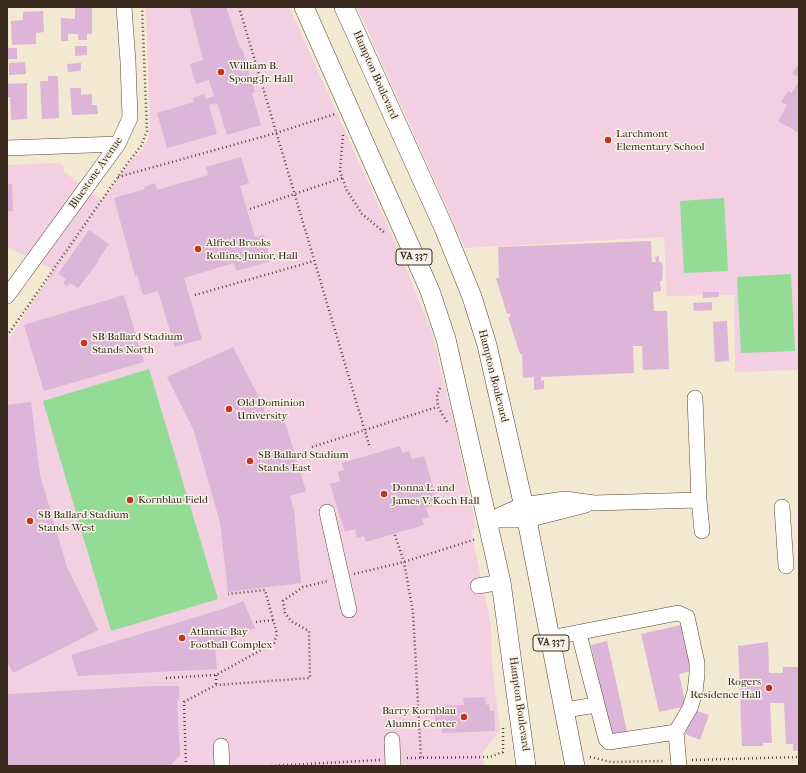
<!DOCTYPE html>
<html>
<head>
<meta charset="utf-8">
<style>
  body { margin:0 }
  #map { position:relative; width:806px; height:773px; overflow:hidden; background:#f3e8d1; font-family:"IM FELL French Canon",serif }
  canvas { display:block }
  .frame { position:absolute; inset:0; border:8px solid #3b2a1e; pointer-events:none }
</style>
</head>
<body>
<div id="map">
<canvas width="806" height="773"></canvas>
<div class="frame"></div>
</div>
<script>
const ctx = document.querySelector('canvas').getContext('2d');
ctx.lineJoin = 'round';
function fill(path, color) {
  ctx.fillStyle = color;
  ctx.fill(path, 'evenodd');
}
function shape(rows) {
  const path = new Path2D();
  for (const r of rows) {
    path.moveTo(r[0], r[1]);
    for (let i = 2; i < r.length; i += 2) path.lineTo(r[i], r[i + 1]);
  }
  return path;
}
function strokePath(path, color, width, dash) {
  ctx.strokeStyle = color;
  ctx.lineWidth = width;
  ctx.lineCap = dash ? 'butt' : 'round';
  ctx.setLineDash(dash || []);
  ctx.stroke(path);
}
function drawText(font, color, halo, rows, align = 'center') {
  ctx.font = font + ' "IM FELL French Canon",serif';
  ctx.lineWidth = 3;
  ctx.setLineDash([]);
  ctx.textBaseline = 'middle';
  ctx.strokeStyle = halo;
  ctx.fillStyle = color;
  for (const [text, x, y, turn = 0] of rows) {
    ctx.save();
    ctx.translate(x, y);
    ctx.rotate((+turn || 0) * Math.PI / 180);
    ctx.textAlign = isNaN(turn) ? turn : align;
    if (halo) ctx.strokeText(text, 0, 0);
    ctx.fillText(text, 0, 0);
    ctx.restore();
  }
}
fill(shape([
  [146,7,289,7,396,244,431,330,456,432,476,528,471,530,491,626,492,666,500,730,481,755,485,766,7,766,7,342,54,270,7,247,7,165,59,163,64,167,64,172,102,200,128,165,143,149,149,136,150,123],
  [357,7,799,7,799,370,735,372,734,295,667,296,664,237,465,248]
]), '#f2cfe1');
fill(shape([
  [724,198,728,271,684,273,680,201],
  [791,274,795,351,741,353,737,277],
  [149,369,218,599,111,631,43,401]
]), '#94db95');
fill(shape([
  [75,7,92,7,92,34,87,34,87,40,78,40,78,34,68,34,68,41,61,41,61,18,75,19],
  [196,7,226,7,240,49,242,48,255,92,252,93,261,125,227,135,217,103,209,105,217,134,167,148,157,113,194,102,193,98,204,94,206,99,214,96,209,80,196,84,190,64,203,60,190,9],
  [43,11,44,32,36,33,36,44,12,45,11,21,23,20,23,12],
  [75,46,87,46,87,55,75,56],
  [7,48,17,48,17,59,7,59],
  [25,62,26,74,9,75,9,63],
  [81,63,81,71,68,72,67,64],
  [799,63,799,77,792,74],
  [48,76,58,76,59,118,42,119,40,81,48,81],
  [799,81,799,133,778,121,787,105,781,102,788,91,792,93],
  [27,83,27,119,11,120,10,97,7,97,7,84],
  [70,88,81,88,81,95,92,94,92,105,97,105,98,114,72,115],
  [241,157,249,183,240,186,255,237,264,235,271,261,236,271,234,263,184,278,202,339,175,347,158,291,143,295,137,275,135,276,114,198,145,189,144,187,155,183,157,190,208,175,206,167],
  [7,184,12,184,13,211,7,211],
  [89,230,109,244,98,260,99,261,78,288,70,283,67,286,63,283,66,279,58,274],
  [651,241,652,262,656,262,655,257,659,256,659,262,661,262,663,266,662,281,660,281,661,291,653,292,654,311,667,311,669,369,643,370,642,346,633,346,634,373,541,377,541,381,544,380,544,389,534,390,534,377,523,378,522,354,520,354,508,317,510,317,510,313,507,314,496,278,499,278,498,247],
  [703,292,719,292,719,297,703,298],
  [124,295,144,362,44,391,24,325],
  [712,302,712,310,694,311,693,303],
  [727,321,729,361,715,362,713,322],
  [233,347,263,405,266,417,282,412,306,491,290,496,294,511,301,583,228,592,220,522,194,431,167,377],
  [31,402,40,475,67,567,98,630,13,673,7,661,7,405],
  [400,446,402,453,409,451,412,459,424,456,438,504,426,508,429,517,422,519,424,525,366,542,364,536,357,538,355,529,345,532,330,484,340,481,338,472,344,470,342,463],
  [243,601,255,628,215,647,217,669,78,676,71,655,226,608],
  [681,625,691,671,679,674,686,706,659,712,641,634],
  [607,641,627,731,611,735,591,645],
  [768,642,769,673,783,673,783,667,799,667,799,751,793,751,793,744,786,744,784,703,770,703,772,743,763,743,763,746,742,746,738,646],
  [152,686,179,686,179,700,177,700,180,755,170,766,7,766,7,694],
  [485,697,486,705,489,704,490,711,494,711,495,731,442,733,442,722,435,723,435,712,437,711,437,706,464,705,463,698],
  [694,710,709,715,700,740,685,734]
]), '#dcb5d8');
const minor = shape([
  [7,148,118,144],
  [7,296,118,144,130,118,128,62,124,7],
  [695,398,699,500,702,531],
  [782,507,786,566],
  [327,512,349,610],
  [489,520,522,505,565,499,594,503,699,500],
  [494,520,527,520,586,505],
  [478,586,501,582],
  [579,634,606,739,609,742,676,732],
  [550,638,678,613,687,617,697,663,697,674,695,692,690,708,676,732,679,766],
  [565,710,596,705],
  [392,740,393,766],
  [221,746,222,766]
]);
const major = shape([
  [304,7,430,291,446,339,501,582,526,766],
  [344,7,444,228,472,297,487,345,527,520,575,766]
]);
strokePath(minor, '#574639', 16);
strokePath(major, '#574639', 20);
strokePath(shape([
  [239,7,370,448],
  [343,135,340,171,346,189,362,214,385,233],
  [118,177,276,133,335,114],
  [250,209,342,178],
  [195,295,314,261],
  [7,336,127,164,141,146,147,131,142,7],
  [440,388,437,395,438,407,447,422],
  [312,447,437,407],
  [395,535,404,562,413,612,421,758],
  [354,574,404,562,476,539],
  [256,622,274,620],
  [216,675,216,685],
  [166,678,216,675,274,643,277,634,265,590,228,594],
  [590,757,611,762,665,761],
  [407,758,490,757,503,752,503,726],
  [692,760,799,757],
  [186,766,184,702,216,685,310,678,309,631,291,621,285,613,283,601,303,587,328,581],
  [271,766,380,760]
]), '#574639', 2.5, [1, 3]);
strokePath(minor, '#fff', 15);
strokePath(major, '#fff', 19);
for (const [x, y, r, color] of [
  [221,72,4,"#c8321e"],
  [608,140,4,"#c8321e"],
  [198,249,4,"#c8321e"],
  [84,343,4,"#c8321e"],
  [229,409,4,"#c8321e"],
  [250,461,4,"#c8321e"],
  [384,494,4,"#c8321e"],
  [130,500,4,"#c8321e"],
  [30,521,4,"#c8321e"],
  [182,638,4,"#c8321e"],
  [769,688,4,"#c8321e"],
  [464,717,4,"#c8321e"]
]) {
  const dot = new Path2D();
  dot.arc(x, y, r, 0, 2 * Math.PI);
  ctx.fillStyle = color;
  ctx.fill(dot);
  strokePath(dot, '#f7f3e8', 1.5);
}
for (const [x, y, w] of [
  [414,257,36],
  [551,643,36]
]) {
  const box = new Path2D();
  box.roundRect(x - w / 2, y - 8, w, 16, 3);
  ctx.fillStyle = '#f7f3e8';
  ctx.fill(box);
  strokePath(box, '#3b2a1e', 1);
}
drawText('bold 10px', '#3b2a1e', null, [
  ["VA 337",414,257],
  ["VA 337",551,643]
]);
drawText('11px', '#3b2a1e', '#f7f3e8', [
  ["William B.",229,66],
  ["Spong Jr. Hall",229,79],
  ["Larchmont",616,134],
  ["Elementary School",616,147],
  ["Alfred Brooks",206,243],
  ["Rollins, Junior, Hall",206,256],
  ["SB Ballard Stadium",92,337],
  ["Stands North",92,350],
  ["Old Dominion",237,403],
  ["University",237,416],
  ["SB Ballard Stadium",258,455],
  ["Stands East",258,468],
  ["Donna L. and",392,488],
  ["James V. Koch Hall",392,501],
  ["Kornblau Field",138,500],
  ["SB Ballard Stadium",38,515],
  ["Stands West",38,528],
  ["Atlantic Bay",190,632],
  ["Football Complex",190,645],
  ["Rogers",761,682,"right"],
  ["Residence Hall",761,695,"right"],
  ["Barry Kornblau",456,711,"right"],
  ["Alumni Center",456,724,"right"]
], 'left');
drawText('11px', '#3b2a1e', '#f7f3e8', [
  ["Hampton Boulevard",375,75,66],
  ["Bluestone Avenue",96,173,-55],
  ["Hampton Boulevard",493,376,76],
  ["Hampton Boulevard",519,704,82]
]);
</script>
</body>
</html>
